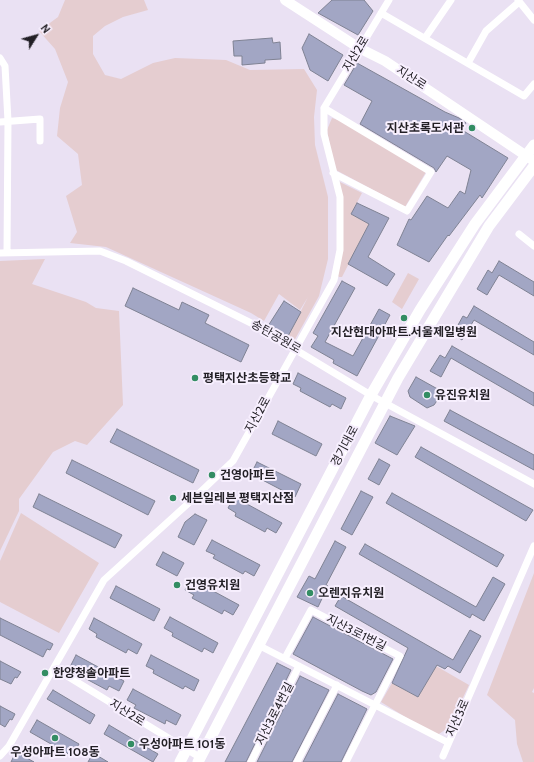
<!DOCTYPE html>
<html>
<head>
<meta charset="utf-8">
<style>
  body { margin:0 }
  #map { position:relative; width:534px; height:762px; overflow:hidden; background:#eae1f3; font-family:Cabin,sans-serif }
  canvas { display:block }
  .north { position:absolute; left:16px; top:16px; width:40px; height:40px; -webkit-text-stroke:3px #f7effe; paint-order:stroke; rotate:53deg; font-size:11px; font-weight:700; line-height:16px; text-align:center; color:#221f25 }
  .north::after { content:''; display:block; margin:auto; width:14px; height:18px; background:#221f25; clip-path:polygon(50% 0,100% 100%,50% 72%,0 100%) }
</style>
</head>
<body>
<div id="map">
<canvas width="534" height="762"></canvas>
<div class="north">N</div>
</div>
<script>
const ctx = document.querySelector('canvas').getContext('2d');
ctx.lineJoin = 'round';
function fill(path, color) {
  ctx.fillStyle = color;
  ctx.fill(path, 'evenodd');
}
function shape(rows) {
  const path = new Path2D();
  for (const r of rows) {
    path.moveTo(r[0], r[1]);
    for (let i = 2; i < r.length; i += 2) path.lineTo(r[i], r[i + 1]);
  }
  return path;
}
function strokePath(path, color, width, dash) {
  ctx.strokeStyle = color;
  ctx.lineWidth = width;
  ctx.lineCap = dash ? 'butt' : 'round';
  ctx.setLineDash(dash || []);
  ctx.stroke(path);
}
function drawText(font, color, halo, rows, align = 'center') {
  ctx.font = font + ' Cabin,"Noto Sans KR",sans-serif';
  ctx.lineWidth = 4;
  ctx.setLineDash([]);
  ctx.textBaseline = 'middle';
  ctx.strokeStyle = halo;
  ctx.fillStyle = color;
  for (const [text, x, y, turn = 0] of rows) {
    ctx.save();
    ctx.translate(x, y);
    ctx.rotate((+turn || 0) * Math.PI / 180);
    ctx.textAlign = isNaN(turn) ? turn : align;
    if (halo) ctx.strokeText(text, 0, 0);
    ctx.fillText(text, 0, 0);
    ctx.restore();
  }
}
fill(shape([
  [65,0,144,0,148,10,123,17,105,26,93,36,93,54,105,75,121,79,153,63,175,58,226,60,250,70,304,69,317,90,314,117,315,145,328,197,328,259,319,296,294,341,287,338,308,297,300,310,279,294,264,321,251,313,106,247,70,243,77,232,66,196,82,185,78,154,57,136,60,108,68,82,55,49,39,31,58,17],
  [332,118,341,121,426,172,405,207,334,169,327,130],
  [336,180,362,193,351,214,369,224,342,277,339,277,337,275,342,242],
  [45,259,32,284,86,302,96,308,119,311,123,405,87,445,75,441,53,452,19,499,19,511,0,551,0,261],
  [408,273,419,279,402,309,392,302],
  [21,513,99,563,59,633,0,602,0,561],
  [534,573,534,688,532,692,534,693,534,762,523,762,517,744,515,720,487,695],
  [436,666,469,685,449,727,436,736,381,702,392,683,418,697]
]), '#e5cdd0');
const building = shape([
  [332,0,364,0,373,11,358,35,318,13,332,0],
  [309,34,343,55,328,81,310,70,302,48,309,34],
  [272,38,273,43,280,42,281,59,265,60,265,63,242,65,242,56,234,56,233,41,272,38],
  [357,63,445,112,459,118,466,123,462,130,508,158,482,198,480,195,449,236,448,235,429,262,397,245,409,219,411,220,427,196,448,208,460,191,465,194,471,170,447,156,436,172,434,168,360,124,372,101,344,85,357,63],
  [357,203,389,218,368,257,395,274,387,286,348,264,369,224,351,214,357,203],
  [499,261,534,282,534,296,499,275,487,295,477,289,488,270,492,273,499,261],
  [342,281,355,288,325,342,353,356,379,309,390,315,357,376,333,363,334,360,311,347,318,336,313,333,342,281],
  [133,288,179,310,182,302,209,315,205,323,249,345,241,362,125,306,133,288],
  [284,301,301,312,287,338,268,326,284,301],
  [474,306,534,342,534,355,474,320,462,340,453,334,463,316,467,318,474,306],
  [452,346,534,393,534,406,451,358,441,377,430,371,440,355,445,358,452,346],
  [298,373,346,398,341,409,332,404,330,407,300,391,301,388,293,384,298,373],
  [416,377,443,392,434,405,427,408,410,397,408,391,416,377],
  [450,410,534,455,534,470,444,421,450,410],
  [390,416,415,426,397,455,375,443,390,416],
  [278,421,322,444,316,456,272,434,278,421],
  [117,429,199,470,193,483,110,442,117,429],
  [421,447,533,510,526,521,415,457,421,447],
  [379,459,390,465,379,485,368,479,379,459],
  [72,460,155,501,148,515,66,473,72,460],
  [257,462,301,484,295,497,251,474,257,462],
  [361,491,373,497,352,535,341,529,361,491],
  [392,493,504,555,497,567,386,503,392,493],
  [39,494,122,535,115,548,33,507,39,494],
  [234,497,282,523,276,533,267,528,265,532,235,516,236,513,228,508,234,497],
  [195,514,207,520,194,545,178,537,185,522,195,514],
  [212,540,260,565,254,576,245,571,243,574,213,558,215,555,206,551,212,540],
  [335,541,346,547,326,585,328,586,318,607,297,597,309,576,315,579,335,541],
  [365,544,476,607,493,577,505,584,484,621,472,614,470,618,359,554,365,544],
  [163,552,184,563,177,576,156,565,163,552],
  [191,579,239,605,233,615,224,610,222,614,192,598,194,595,185,590,191,579],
  [116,586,160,609,154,621,110,598,116,586],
  [341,596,453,660,470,630,481,636,460,673,448,666,445,669,437,665,418,697,392,683,408,648,335,606,341,596],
  [170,617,218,643,213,653,204,648,202,652,172,636,173,633,164,628,170,617],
  [313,617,393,659,376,692,371,695,362,691,293,654,313,617],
  [0,618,53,644,50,650,47,649,43,657,0,635,0,618],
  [94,618,142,644,137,654,128,649,126,653,96,637,97,634,89,629,94,618],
  [76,655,124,681,119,691,109,686,107,690,77,674,79,671,70,667,76,655],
  [151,655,199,680,194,691,185,686,183,689,153,673,154,670,146,666,151,655],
  [0,661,21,672,17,678,15,677,11,684,0,679,0,661],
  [277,663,291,670,246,762,225,762,277,663],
  [300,676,329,690,292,762,257,762,300,676],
  [133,689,181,715,176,725,166,720,165,724,134,708,136,705,127,700,133,689],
  [53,690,95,715,90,724,47,699,53,690],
  [338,694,367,709,341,762,303,762,338,694],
  [0,706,15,714,12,720,10,719,5,727,0,724,0,706],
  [37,720,79,744,72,756,30,732,37,720],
  [109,725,158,754,153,762,104,734,109,725],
  [16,752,34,762,11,762,16,752],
  [93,753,108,762,88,762,93,753]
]);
fill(building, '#a2a6c4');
strokePath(building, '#7f8293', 1);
strokePath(shape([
  [518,0,534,20],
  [381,13,524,96,534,84],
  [425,38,451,0],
  [0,58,5,66,8,121,7,252],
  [468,63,486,31,519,2],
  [324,108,431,172,407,211,333,173],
  [0,122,40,119,40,141],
  [519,234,534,246],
  [0,253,100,251,126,261,253,324,374,397,534,484],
  [260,646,447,742],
  [285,658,311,610,400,656,346,762],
  [54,668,201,758],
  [0,756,9,746,104,580,192,500,233,461,334,280,340,250,340,197,324,134,324,108,389,0],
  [443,756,534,546],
  [251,762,299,666],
  [297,762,337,685]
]), '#fff', 7);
strokePath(shape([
  [285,0,359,48,385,61,534,161]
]), '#fff', 10);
strokePath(shape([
  [180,762,371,395,420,310,475,224,534,145],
  [198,762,398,378,489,226,534,166]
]), '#fff', 11);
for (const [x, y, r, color] of [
  [472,128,4,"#338d63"],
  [404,318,4,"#338d63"],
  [195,378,4,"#338d63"],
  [427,395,4,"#338d63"],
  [212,475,4,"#338d63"],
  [173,498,4,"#338d63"],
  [177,585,4,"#338d63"],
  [310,593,4,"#338d63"],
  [45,673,4,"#338d63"],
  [55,738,4,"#338d63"],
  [131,744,4,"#338d63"]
]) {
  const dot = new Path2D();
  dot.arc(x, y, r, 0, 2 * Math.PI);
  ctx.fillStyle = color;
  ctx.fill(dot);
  strokePath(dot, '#f7effe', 1.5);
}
drawText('12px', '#221f25', '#f7effe', [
  ["지산2로",356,54,-59],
  ["지산로",411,78,33],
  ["송탄공원로",276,337,30],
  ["지산2로",258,415,-61],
  ["경기대로",345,446,-62],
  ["지산3로1번길",356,633,27],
  ["지산2로",127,713,32],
  ["지산3로4번길",275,714,-63],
  ["지산3로",458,718,-66]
]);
drawText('bold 12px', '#221f25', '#f7effe', [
  ["지산초록도서관",464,128,"right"],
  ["지산현대아파트.서울제일병원",404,332,"center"],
  ["평택지산초등학교",203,378],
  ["유진유치원",435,395],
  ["건영아파트",220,475],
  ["세븐일레븐 평택지산점",181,498],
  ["건영유치원",185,585],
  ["오렌지유치원",318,593],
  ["한양청솔아파트",53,673],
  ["우성아파트 101동",139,744],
  ["우성아파트 108동",55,752,"center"]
], 'left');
</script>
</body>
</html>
